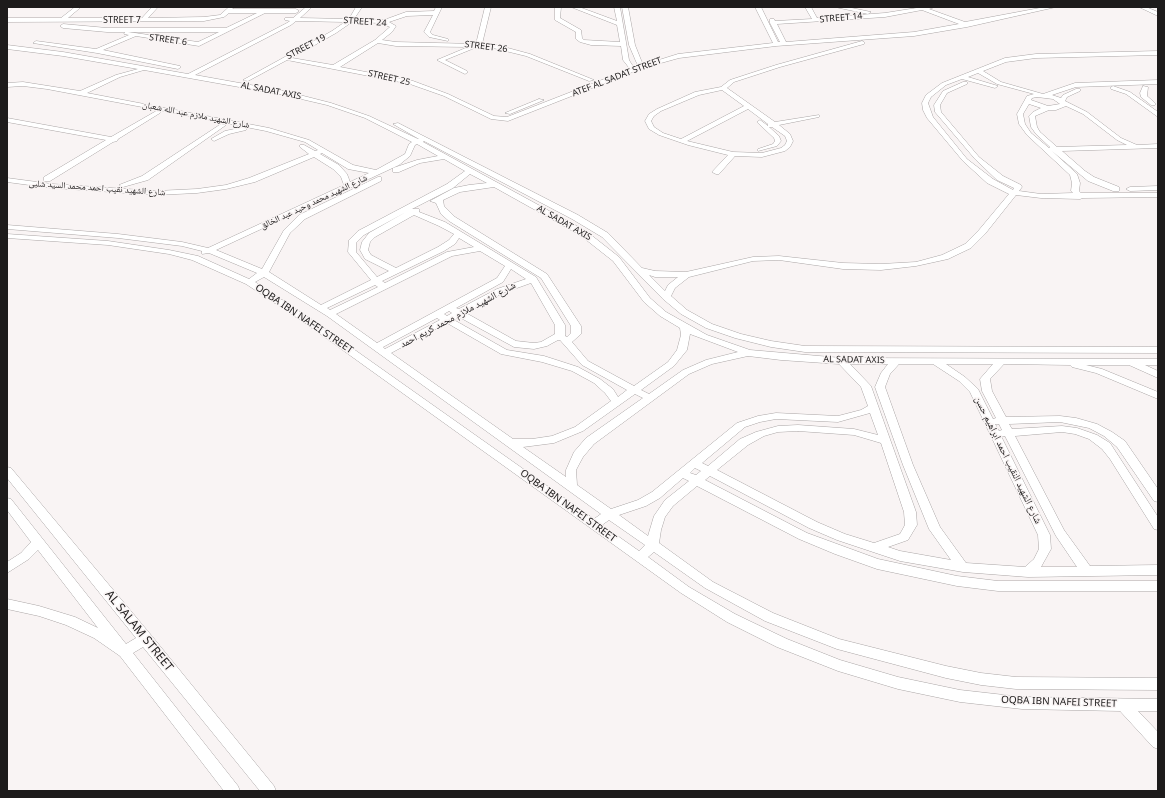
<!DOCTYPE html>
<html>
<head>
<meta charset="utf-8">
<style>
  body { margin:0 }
  #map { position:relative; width:1165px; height:798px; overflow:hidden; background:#f9f4f4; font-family:"Noto Sans",sans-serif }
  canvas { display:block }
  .frame { position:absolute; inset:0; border:8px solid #1d1b1b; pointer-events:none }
</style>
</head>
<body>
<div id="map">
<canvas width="1165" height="798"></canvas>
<div class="frame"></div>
</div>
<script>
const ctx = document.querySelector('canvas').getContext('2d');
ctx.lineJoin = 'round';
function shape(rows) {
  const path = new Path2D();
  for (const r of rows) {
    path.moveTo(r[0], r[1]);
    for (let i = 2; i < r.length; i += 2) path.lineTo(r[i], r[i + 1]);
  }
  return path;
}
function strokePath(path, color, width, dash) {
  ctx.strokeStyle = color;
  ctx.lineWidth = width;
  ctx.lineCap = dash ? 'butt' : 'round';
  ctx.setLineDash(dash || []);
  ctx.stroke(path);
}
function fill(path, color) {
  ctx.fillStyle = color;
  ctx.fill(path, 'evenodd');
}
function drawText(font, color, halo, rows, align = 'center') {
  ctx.font = font + ' "Noto Sans","Noto Naskh Arabic",sans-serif';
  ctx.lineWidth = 3;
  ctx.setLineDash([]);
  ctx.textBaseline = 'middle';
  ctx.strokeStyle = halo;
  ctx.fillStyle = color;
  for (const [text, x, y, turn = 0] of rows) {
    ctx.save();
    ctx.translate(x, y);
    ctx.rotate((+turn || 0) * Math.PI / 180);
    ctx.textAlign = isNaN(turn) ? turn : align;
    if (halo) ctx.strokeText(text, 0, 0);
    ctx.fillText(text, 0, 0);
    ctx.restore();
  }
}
const minor = shape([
  [75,7,81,7,68,18,142,18,152,7,158,7,148,18,204,17,220,15,229,7,235,7,232,9,296,9,299,11,296,13,265,13,199,46,136,36,103,50,180,66,181,67,178,69,97,53,33,43,36,41,96,49,129,35,124,34,125,32,107,32,63,28,60,26,63,24,107,28,226,28,257,13,229,13,224,17,204,21,7,22,7,18,61,18,75,7],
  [128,32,219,32,198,42,128,32],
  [306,7,312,7,300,18,349,19,356,7,362,7,354,19,384,20,406,12,434,11,436,7,442,7,430,32,433,35,448,39,448,41,429,37,424,32,433,15,407,16,389,22,396,26,392,32,382,40,396,42,476,44,485,7,491,7,482,44,493,44,530,54,594,80,589,81,526,56,493,48,477,47,445,60,467,71,468,72,465,74,437,60,468,47,396,46,378,43,340,67,413,81,448,94,494,116,507,117,630,69,623,60,621,46,591,45,580,42,576,39,576,32,555,20,555,7,561,7,560,18,581,30,582,38,584,40,620,42,617,25,571,7,579,7,617,21,614,7,620,7,629,60,634,68,638,66,629,45,622,7,628,7,635,45,643,65,678,54,773,43,755,7,761,7,778,42,780,42,770,23,770,19,774,19,775,21,812,19,805,7,811,7,817,18,885,13,923,7,935,7,929,9,965,22,1045,7,1056,7,967,27,914,36,776,46,679,58,643,68,508,121,491,119,444,96,410,84,287,60,248,81,243,80,332,31,345,22,296,21,291,25,195,75,284,91,331,103,369,116,418,139,419,139,393,124,398,123,578,215,608,233,642,268,655,271,686,272,753,257,779,256,843,263,881,264,916,262,942,255,965,244,979,230,1009,194,987,183,963,161,927,118,923,110,922,103,926,95,942,83,1005,58,1036,54,1158,51,1158,55,1036,58,1006,62,983,71,1001,82,1043,94,1075,83,1158,80,1158,84,1076,87,1052,95,1061,98,1063,95,1076,89,1080,89,1080,91,1067,97,1065,101,1087,112,1121,138,1137,145,1158,144,1158,148,1062,151,1085,171,1094,177,1119,187,1119,191,1113,191,1088,181,1052,151,1077,174,1080,183,1079,191,1081,193,1158,193,1158,197,1083,198,1080,199,1041,198,1016,195,985,234,971,248,948,259,916,266,881,270,843,269,779,260,753,261,689,277,675,288,671,296,687,310,712,324,741,334,771,341,805,346,1158,347,1158,353,805,352,771,347,735,338,706,328,681,314,663,299,602,237,572,219,424,141,423,142,586,231,619,257,650,298,666,312,707,335,750,350,842,358,1158,359,1158,365,1145,365,1158,371,1158,378,1129,365,1086,365,1102,369,1158,392,1158,399,1096,373,1072,367,1070,365,1004,364,990,379,992,391,1006,417,1060,416,1076,418,1097,424,1112,432,1125,441,1158,489,1158,502,1154,501,1117,447,1104,436,1089,428,1060,422,1009,424,1012,429,1062,426,1077,428,1097,435,1110,443,1158,517,1158,530,1154,529,1110,459,1102,449,1089,439,1075,434,1062,432,1015,436,1064,530,1090,566,1158,565,1158,575,1028,577,963,572,900,561,837,540,809,528,710,476,705,480,807,533,878,559,957,576,998,581,1158,581,1158,591,998,591,957,586,877,569,835,554,799,539,697,486,673,506,665,517,661,530,659,543,713,582,773,613,839,639,946,666,981,673,1016,677,1158,678,1158,690,1016,689,981,685,946,678,837,649,765,621,705,588,654,552,648,557,689,587,735,614,787,639,840,660,898,677,960,690,1022,697,1158,699,1158,711,1138,711,1158,732,1158,749,1153,747,1120,711,1022,709,960,702,898,689,838,671,777,647,727,622,681,593,305,323,246,284,192,260,169,254,108,245,7,238,7,234,108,241,169,250,198,256,249,279,257,273,209,253,202,254,202,251,182,246,118,238,7,229,7,225,118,234,182,242,208,248,344,185,341,177,333,169,314,157,255,182,226,189,197,193,156,195,52,188,7,182,7,178,52,184,156,191,197,189,226,185,249,178,309,154,300,147,300,145,304,145,315,151,318,150,305,142,266,131,159,110,161,112,160,113,118,139,117,141,113,142,50,181,44,181,44,177,106,140,7,122,7,118,111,137,158,110,47,89,23,86,7,87,7,83,23,82,80,91,116,75,138,69,63,56,7,49,7,45,63,52,188,74,287,23,290,21,285,20,285,18,293,18,306,7],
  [922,10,959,24,914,32,786,42,777,24,885,17,922,10],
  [352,22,380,23,390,27,375,40,333,65,292,58,336,33,352,22],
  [144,70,284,95,327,105,365,118,412,142,409,144,405,154,376,170,353,165,309,140,269,128,87,93,120,77,144,70],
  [978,73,997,84,1034,94,1027,96,1017,114,1019,124,1027,135,1070,175,1072,183,1071,191,1073,193,1041,194,1019,191,1022,187,1021,185,1003,176,979,157,941,112,940,105,947,93,967,84,967,82,963,82,943,91,934,105,935,112,975,159,997,180,1014,188,1013,190,993,179,967,159,933,117,928,103,931,97,946,85,962,79,995,88,998,86,968,77,978,73],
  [1037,97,1053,99,1060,104,1048,106,1031,100,1032,98,1037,97],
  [1029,104,1041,108,1033,112,1029,116,1031,127,1036,134,1050,147,1049,148,1031,133,1025,124,1023,114,1029,104],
  [1066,106,1083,114,1117,140,1127,145,1057,147,1040,132,1037,127,1035,116,1049,110,1056,110,1066,106],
  [417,144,438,156,417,160,393,168,393,172,399,172,420,163,444,159,465,171,447,184,358,231,349,240,348,252,371,280,321,305,269,272,290,233,305,219,381,181,381,177,378,177,299,215,284,230,262,269,216,250,399,165,410,156,415,145,417,144],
  [322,153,348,169,369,173,350,182,347,174,339,165,320,154,322,153],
  [470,174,487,183,469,185,454,188,430,201,436,203,441,214,449,221,541,278,571,326,571,333,567,337,565,336,565,325,536,277,445,222,419,212,419,209,412,209,453,188,470,174],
  [494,187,580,235,613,261,644,302,660,316,680,328,681,335,677,350,668,362,634,386,588,361,572,342,581,334,581,326,547,274,455,217,444,206,443,200,460,192,494,187],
  [406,212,369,233,362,242,360,250,365,259,389,271,377,277,356,252,356,243,364,235,406,212],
  [414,215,439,226,454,234,449,240,438,247,396,268,371,255,368,250,370,242,375,237,414,215],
  [459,238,474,247,447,252,385,283,382,281,444,251,455,244,459,238],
  [480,251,505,266,497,278,377,343,336,314,452,256,480,251],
  [511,269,526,279,497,289,459,309,456,308,503,282,511,269],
  [649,275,655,277,678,277,668,285,665,291,649,275],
  [264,277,327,316,601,514,594,519,311,319,255,282,264,277],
  [531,283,555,325,555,334,541,342,534,343,516,341,466,313,503,293,531,283],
  [375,285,378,287,330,310,327,308,375,285],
  [449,311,452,313,447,316,444,314,449,311],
  [459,317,514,347,534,349,547,346,558,340,560,340,582,365,627,390,618,397,613,389,600,379,578,367,544,356,507,350,454,320,459,317],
  [437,318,440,320,385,349,383,347,437,318],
  [447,323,501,354,542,362,572,371,594,383,605,393,611,401,575,427,552,436,532,439,513,439,391,353,447,323],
  [690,334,738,352,706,360,683,370,649,394,641,390,674,366,687,350,690,334],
  [748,356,781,360,839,364,861,387,868,406,861,410,838,416,776,413,758,416,737,423,652,492,638,500,611,509,577,485,576,470,583,457,594,444,689,374,712,364,748,356],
  [850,364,888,364,881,373,875,387,903,465,929,529,951,560,900,551,888,547,908,540,917,525,916,512,871,386,850,364],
  [899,364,933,364,959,381,970,392,1038,535,1039,549,1034,559,1025,567,966,563,940,527,913,465,885,387,890,374,899,364],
  [946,364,993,364,980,379,982,391,996,418,993,419,978,389,965,377,946,364],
  [635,394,643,398,586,438,574,452,566,470,566,477,523,447,554,443,583,431,635,394],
  [870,413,878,435,854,429,798,425,778,426,756,432,740,439,708,466,702,463,745,427,760,422,776,419,838,422,870,413],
  [995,424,999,424,1002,430,999,431,995,424],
  [798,431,854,435,881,443,904,512,905,525,900,534,874,543,845,534,817,522,717,470,748,445,764,436,778,432,798,431],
  [1001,436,1005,436,1056,536,1077,567,1041,567,1051,549,1050,535,1001,436],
  [695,468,701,471,696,475,690,473,695,468],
  [683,478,689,481,665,500,654,516,648,536,619,515,646,506,660,498,683,478],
  [609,520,645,545,639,551,602,525,609,520],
  [835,7,847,7,871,12,868,14,835,7],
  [1139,7,1146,7,1158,12,1158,16,1139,7],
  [862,41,864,42,864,44,780,67,734,82,727,88,775,122,819,115,819,117,779,125,790,134,793,141,790,147,785,151,762,157,735,156,719,174,716,174,712,172,728,155,688,145,659,135,649,129,645,121,649,114,657,109,695,92,721,87,730,80,776,65,862,41],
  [722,90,744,106,681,139,663,133,654,127,651,121,654,116,661,111,699,95,722,90],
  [748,109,768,124,768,126,760,120,757,122,774,138,775,141,773,144,758,149,758,151,777,146,781,141,779,136,769,127,772,127,785,136,787,141,785,145,781,148,762,153,733,152,687,141,748,109],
  [1113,86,1130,92,1158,112,1158,117,1126,94,1111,89,1110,88,1113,86],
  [1143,86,1148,87,1147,96,1155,103,1155,105,1151,105,1141,97,1140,93,1143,86],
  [539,99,544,100,510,114,505,113,539,99],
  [221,124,226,125,148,180,123,187,119,185,142,176,221,124],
  [244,127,247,129,246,130,229,134,214,141,211,139,225,131,244,127],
  [1158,186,1158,190,1130,191,1126,189,1130,187,1158,186],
  [7,467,11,468,151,635,274,786,276,791,260,791,143,647,133,653,238,786,240,791,224,791,120,656,94,638,66,625,39,616,7,609,7,599,39,606,75,617,98,628,38,550,29,559,7,573,7,562,21,553,31,542,7,510,7,498,11,499,126,644,136,638,7,478,7,467]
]);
strokePath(minor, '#aaa5a5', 1);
fill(minor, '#fff');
drawText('9px', '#1d1b1b', '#f9f4f4', [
  ["STREET 14",841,18,-5],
  ["STREET 7",122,20],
  ["STREET 24",365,22,4],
  ["STREET 6",168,40,8],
  ["STREET 19",306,47,-28],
  ["STREET 26",486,47,7],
  ["ATEF AL SADAT STREET",617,77,-21],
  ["STREET 25",389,78,13],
  ["AL SADAT AXIS",271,91,11],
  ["شارع الشهيد ملازم عبد الله شعبان",196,115,11],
  ["شارع الشهيد نقيب احمد محمد السيد شلبى",97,188,4],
  ["شارع الشهيد محمد وحيد عبد الخالق",314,202,-25],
  ["AL SADAT AXIS",564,223,30],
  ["AL SADAT AXIS",854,360,1]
]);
drawText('10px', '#1d1b1b', '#f9f4f4', [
  ["شارع الشهيد ملازم محمد كريم احمد",458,315,-28],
  ["OQBA IBN NAFEI STREET",304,319,34],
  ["شارع الشهيد النقيب احمد ابراهيم حسن",1008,460,64],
  ["OQBA IBN NAFEI STREET",568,506,36],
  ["OQBA IBN NAFEI STREET",1059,702,2]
]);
drawText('12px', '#1d1b1b', '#f9f4f4', [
  ["AL SALAM STREET",139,631,51]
]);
</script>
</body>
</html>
